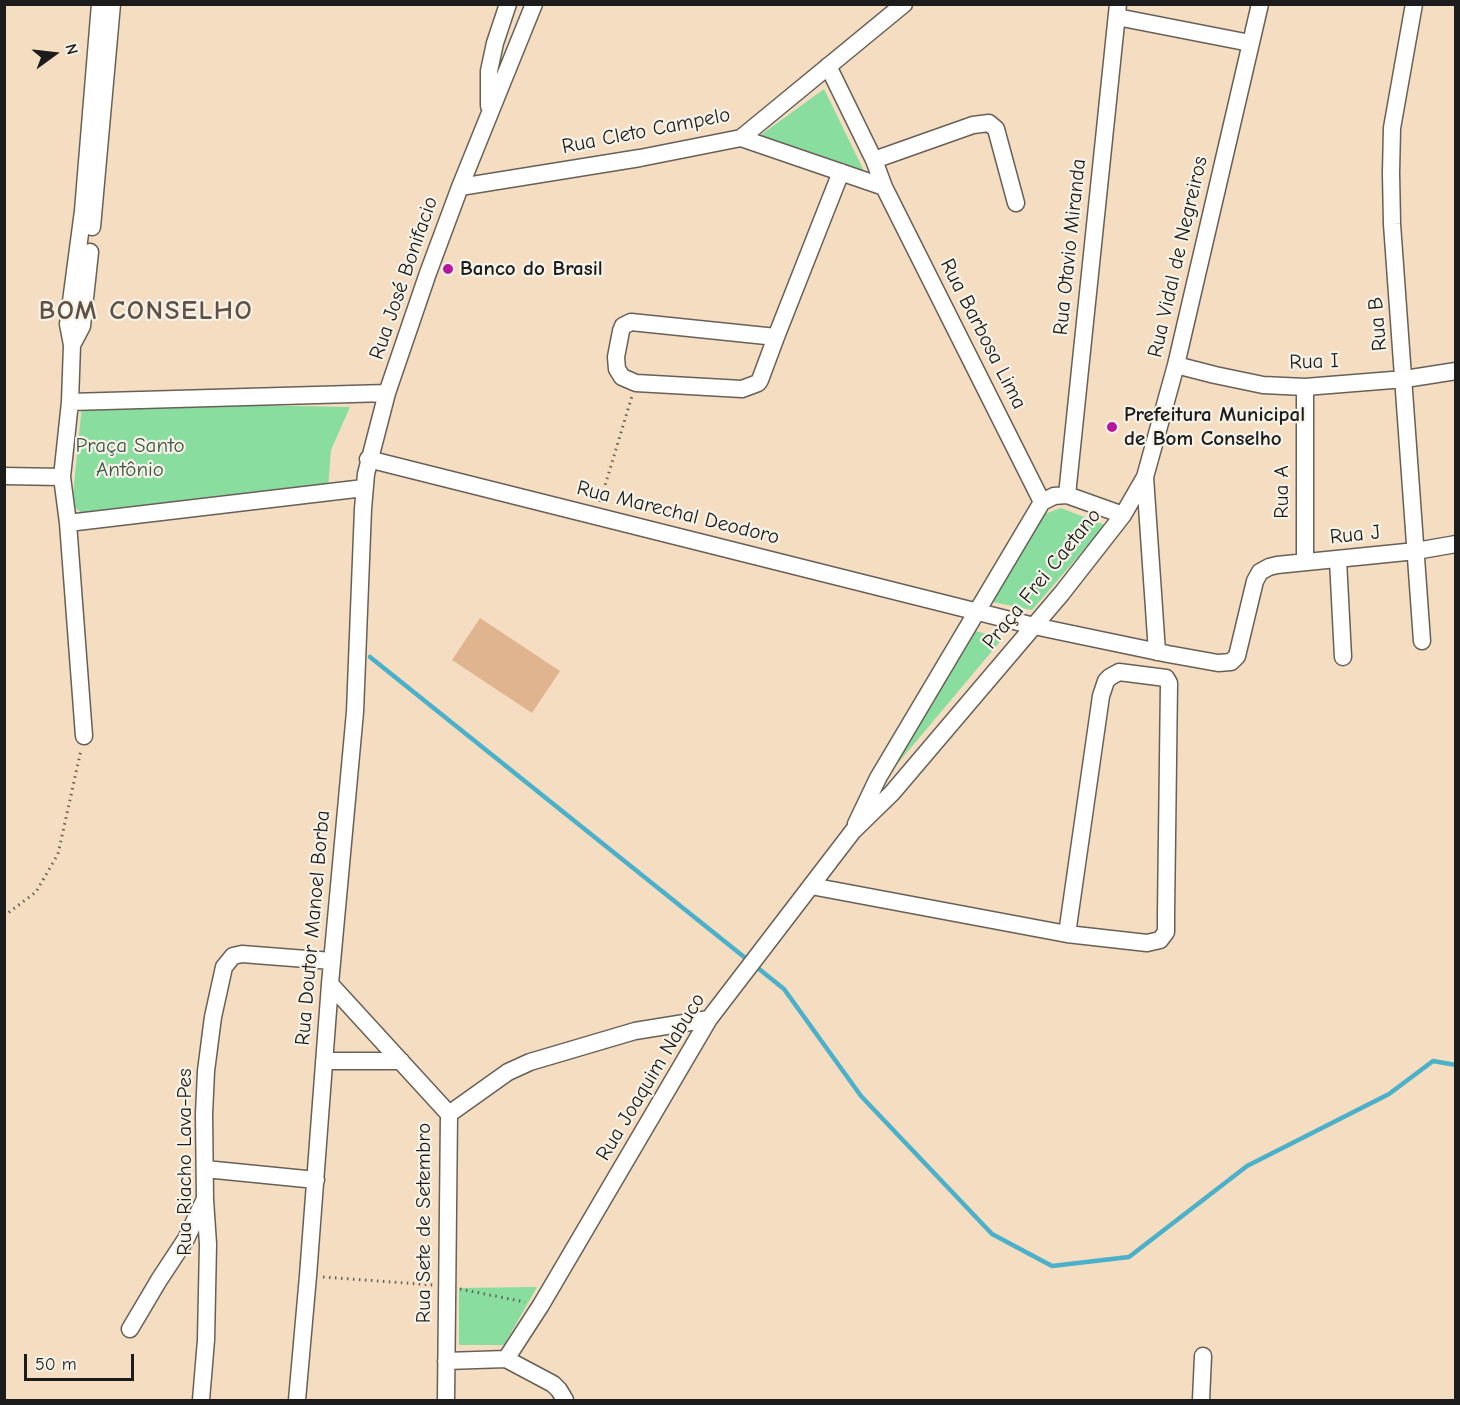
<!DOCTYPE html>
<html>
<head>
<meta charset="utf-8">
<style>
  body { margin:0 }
  #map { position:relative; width:1460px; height:1405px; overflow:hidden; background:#f4ddc1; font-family:"Comic Neue",sans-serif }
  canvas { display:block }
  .frame { position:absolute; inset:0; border:6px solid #1c1c1c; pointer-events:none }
  .north { position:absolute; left:24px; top:24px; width:60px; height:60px; -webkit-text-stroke:4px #f7f3e8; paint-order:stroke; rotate:75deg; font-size:16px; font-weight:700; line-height:24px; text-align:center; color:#1c1c1c }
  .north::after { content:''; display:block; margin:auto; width:21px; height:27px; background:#1c1c1c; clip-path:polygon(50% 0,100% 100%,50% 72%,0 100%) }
  .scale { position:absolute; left:24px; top:1354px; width:110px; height:27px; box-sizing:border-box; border:3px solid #1c1c1c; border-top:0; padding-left:8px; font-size:18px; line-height:21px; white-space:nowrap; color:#1c1c1c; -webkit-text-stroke:4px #f7f3e8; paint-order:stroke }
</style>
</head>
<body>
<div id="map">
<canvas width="1460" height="1405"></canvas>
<div class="frame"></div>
<div class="north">N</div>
<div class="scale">50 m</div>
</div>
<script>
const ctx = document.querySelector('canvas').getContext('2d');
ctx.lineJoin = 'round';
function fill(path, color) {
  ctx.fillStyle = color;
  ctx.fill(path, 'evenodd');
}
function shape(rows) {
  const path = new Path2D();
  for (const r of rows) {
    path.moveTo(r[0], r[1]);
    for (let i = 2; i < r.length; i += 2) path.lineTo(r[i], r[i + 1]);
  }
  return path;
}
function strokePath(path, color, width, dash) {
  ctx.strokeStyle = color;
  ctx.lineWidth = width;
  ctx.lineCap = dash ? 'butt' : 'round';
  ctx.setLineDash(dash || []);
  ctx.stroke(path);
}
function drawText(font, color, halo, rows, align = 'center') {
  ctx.font = font + ' "Comic Neue",sans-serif';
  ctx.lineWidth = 4.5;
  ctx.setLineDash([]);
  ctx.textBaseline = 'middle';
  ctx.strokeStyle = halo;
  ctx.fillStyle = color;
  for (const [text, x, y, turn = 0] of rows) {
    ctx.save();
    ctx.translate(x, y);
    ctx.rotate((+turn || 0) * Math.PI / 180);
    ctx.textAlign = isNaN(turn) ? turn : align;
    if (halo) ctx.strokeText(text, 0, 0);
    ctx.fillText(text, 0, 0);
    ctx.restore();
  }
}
fill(shape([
  [824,89,865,173,758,137],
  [82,405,292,406,350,407,331,450,328,487,85,516,72,505],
  [1061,508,1105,525,1032,610,993,602,1042,515],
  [975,631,1003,638,872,794],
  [537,1287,504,1345,459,1345,459,1288]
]), '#88dd9f');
strokePath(shape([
  [370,657,784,989,861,1096,992,1234,1052,1266,1129,1257,1247,1166,1389,1094,1433,1061,1456,1065]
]), '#4bb0ca', 4.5);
fill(shape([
  [480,618,560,671,532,713,452,660]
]), '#e1b490');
const minor = shape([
  [1414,4,1392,128,1391,173,1392,224,1422,641],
  [1117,17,1250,43],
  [828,66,874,160,884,187,1042,502],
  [489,106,489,71,495,43,508,4],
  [741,138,884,187],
  [874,160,973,125,989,123,996,129,1016,203],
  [460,187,640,158,741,138,904,4],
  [92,227,112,4],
  [776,337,631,322,623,326,621,331,616,357,617,369,622,377,636,383,742,389,758,383,760,380,776,337,841,172],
  [72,345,82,326,90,252],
  [1176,365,1215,375,1263,385,1305,387,1405,379,1456,371],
  [70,402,387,393],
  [368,459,1034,626,1168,654,1218,663,1231,662,1237,656,1255,581,1260,572,1269,567,1277,565,1416,551,1456,544],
  [4,476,62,477],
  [1145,477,1157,652],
  [1067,495,1118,4],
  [68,523,364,488],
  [1338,560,1343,657],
  [1305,562,1305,387],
  [84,736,68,523,62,477,70,402,72,345,68,324,83,211,100,4],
  [856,824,878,778,1042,502,1054,496,1067,495,1123,515],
  [811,886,1067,934,1147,943,1160,940,1166,932,1166,914,1169,683,1166,678,1119,672,1110,677,1106,681,1101,696,1067,934],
  [330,984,449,1114,446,1400],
  [324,1061,401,1061],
  [449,1114,508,1072,530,1062,635,1031,709,1019],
  [205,1169,316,1180],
  [130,1329,159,1280,186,1239,204,1201],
  [506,1359,541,1305,709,1019,853,831,892,793,1062,593,1123,515,1145,477,1176,365,1260,4],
  [506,1359,553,1384,559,1390,565,1400],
  [446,1361,506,1359],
  [201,1400,206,1340,208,1244,205,1200,204,1114,206,1071,213,1017,224,967,233,956,242,954,332,961],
  [297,1400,308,1276,330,984,355,712,363,509,366,474,387,393,428,273,460,187,534,4],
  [1201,1400,1203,1356]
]);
strokePath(minor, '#686056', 19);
strokePath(shape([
  [600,502,632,396],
  [4,916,36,892,58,854,81,750],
  [323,1277,433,1285],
  [460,1289,525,1302]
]), '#686056', 3, [1.5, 4.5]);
strokePath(minor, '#fff', 16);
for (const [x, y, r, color] of [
  [448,269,6,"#b5179e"],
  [1112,427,6,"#b5179e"]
]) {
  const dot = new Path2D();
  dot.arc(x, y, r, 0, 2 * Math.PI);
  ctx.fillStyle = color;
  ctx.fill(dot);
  strokePath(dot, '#f7f3e8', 2);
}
drawText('21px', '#1c1c1c', '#f7f3e8', [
  ["Rua Cleto Campelo",646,131,-11],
  ["Rua Otavio Miranda",1070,247,-84],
  ["Rua Vidal de Negreiros",1178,257,-77],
  ["Rua José Bonifacio",404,278,-71],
  ["Rua B",1378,324,-95],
  ["Rua Barbosa Lima",983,334,63],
  ["Rua I",1314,362,-2],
  ["Rua A",1282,492,-90],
  ["Rua Marechal Deodoro",678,513,14],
  ["Rua J",1355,535,-6],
  ["Praça Frei Caetano",1042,579,-51],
  ["Rua Doutor Manoel Borba",313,928,-85],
  ["Rua Joaquim Nabuco",651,1077,-59],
  ["Rua Riacho Lava-Pes",185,1162,-90],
  ["Rua Sete de Setembro",424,1223,-90]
]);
drawText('bold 21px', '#1c1c1c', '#f7f3e8', [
  ["Banco do Brasil",460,269],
  ["Prefeitura Municipal",1124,415],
  ["de Bom Conselho",1124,439]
], 'left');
drawText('21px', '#3c5643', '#f7f3e8', [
  ["Praça Santo",130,446],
  ["Antônio",130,470]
]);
ctx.letterSpacing = '1.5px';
drawText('bold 27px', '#615145', '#f7f3e8', [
  ["BOM CONSELHO",146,311]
]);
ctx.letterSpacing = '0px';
</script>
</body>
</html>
